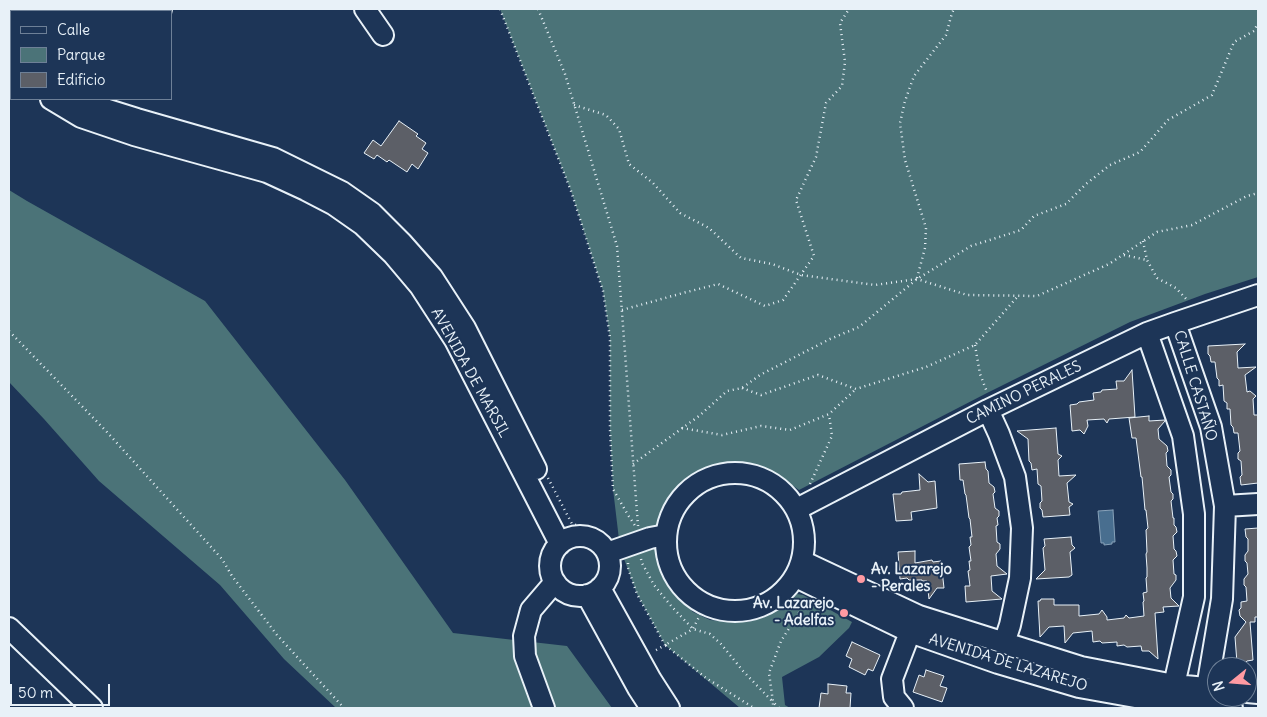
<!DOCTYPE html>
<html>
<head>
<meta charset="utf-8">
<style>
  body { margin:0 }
  #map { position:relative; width:1267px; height:717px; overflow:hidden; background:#1d3557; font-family:Delius,sans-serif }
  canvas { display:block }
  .frame { position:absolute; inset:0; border:10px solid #e8f1f8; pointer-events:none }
  .legend { position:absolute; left:10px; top:10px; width:162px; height:90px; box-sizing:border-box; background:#1d3557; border:1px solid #6e8097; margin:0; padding:6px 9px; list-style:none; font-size:15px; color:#e8f1f8 }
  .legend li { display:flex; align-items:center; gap:10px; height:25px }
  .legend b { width:25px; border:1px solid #6e8097 }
  .north { position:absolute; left:1207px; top:657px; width:50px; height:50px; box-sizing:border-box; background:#1d3557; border:1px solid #6e8097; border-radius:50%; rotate:253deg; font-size:14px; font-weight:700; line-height:20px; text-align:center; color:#e8f1f8 }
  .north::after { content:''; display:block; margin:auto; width:18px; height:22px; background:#ff9aa2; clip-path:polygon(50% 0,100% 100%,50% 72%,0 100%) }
  .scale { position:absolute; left:10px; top:684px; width:100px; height:22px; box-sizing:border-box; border:2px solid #e8f1f8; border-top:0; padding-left:6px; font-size:15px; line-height:18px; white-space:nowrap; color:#e8f1f8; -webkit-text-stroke:4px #1d3557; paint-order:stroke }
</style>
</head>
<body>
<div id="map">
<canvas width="1267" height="717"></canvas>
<div class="frame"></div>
<ul class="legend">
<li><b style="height:6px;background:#1d3557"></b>Calle</li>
<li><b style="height:14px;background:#4b7378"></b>Parque</li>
<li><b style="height:14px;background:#5c5f67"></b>Edificio</li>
</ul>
<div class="north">N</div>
<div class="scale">50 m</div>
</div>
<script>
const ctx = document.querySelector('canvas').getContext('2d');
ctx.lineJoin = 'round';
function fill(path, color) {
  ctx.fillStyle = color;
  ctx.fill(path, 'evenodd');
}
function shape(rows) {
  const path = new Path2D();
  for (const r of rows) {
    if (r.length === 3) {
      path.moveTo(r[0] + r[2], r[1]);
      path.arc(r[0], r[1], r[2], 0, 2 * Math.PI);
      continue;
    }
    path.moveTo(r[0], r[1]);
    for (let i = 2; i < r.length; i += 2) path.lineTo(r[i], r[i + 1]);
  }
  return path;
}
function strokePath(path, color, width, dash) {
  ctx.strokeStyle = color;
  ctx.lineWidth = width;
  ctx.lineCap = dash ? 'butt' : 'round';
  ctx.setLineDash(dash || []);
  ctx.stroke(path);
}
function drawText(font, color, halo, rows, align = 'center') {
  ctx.font = font + ' Delius,sans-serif';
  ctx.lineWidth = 4;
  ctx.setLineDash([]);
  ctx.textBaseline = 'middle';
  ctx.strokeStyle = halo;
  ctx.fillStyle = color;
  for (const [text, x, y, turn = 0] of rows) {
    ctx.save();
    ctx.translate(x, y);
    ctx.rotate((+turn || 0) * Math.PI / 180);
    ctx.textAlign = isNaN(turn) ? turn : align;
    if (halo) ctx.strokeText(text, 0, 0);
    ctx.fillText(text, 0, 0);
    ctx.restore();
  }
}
fill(shape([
  [500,9,1258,9,1258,277,1205,294,1130,322,987,393,799,490,775,473,754,464,733,462,711,466,689,478,675,491,663,509,657,533,656,548,660,568,669,585,681,600,693,612,710,620,730,622,748,622,765,617,784,606,797,594,803,595,852,622,849,628,819,657,782,677,785,705,790,708,740,708,665,645,637,594,620,548,613,489,610,430,610,338,603,291,571,191],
  [9,190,27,201,205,301,345,480,453,633,567,646,612,708,336,708,284,659,220,585,99,481,44,419,9,382]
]), '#4b7378');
const water = shape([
  [1113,510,1115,542,1112,542,1112,544,1104,545,1104,543,1101,543,1098,511,1113,510]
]);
fill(water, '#486e8f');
strokePath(water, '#88a2b9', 1);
const building = shape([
  [399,121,418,134,416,136,426,143,422,149,428,153,418,169,412,164,407,172,389,160,387,162,377,155,374,159,364,153,373,140,381,146,399,121],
  [1245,344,1237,352,1238,368,1256,367,1245,375,1247,392,1250,391,1256,396,1253,399,1254,415,1258,415,1258,483,1241,485,1240,477,1242,475,1241,461,1238,459,1238,453,1240,451,1238,433,1234,433,1233,427,1231,425,1230,409,1227,409,1227,403,1224,401,1223,385,1219,386,1219,380,1217,378,1215,362,1211,362,1210,356,1208,354,1208,346,1245,344],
  [1132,370,1135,417,1109,419,1107,423,1104,419,1087,420,1088,426,1084,434,1080,430,1072,431,1070,405,1077,404,1079,402,1094,400,1093,393,1101,392,1102,390,1117,389,1116,381,1124,381,1132,370],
  [1149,416,1149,421,1165,420,1165,421,1158,429,1159,439,1167,446,1168,451,1166,453,1167,466,1171,470,1171,475,1169,477,1171,492,1173,494,1173,499,1171,501,1173,518,1174,518,1174,525,1176,527,1177,532,1173,536,1174,549,1176,551,1177,556,1173,560,1174,574,1176,575,1176,580,1170,588,1171,598,1179,606,1163,607,1164,612,1155,613,1158,659,1149,651,1142,651,1141,646,1127,647,1124,645,1117,646,1117,642,1102,643,1100,641,1093,642,1092,631,1073,633,1065,643,1064,626,1049,627,1040,637,1038,601,1040,601,1041,599,1054,599,1054,605,1079,605,1079,616,1099,614,1102,610,1107,617,1107,620,1124,618,1126,615,1129,618,1144,616,1143,602,1144,601,1143,593,1147,592,1146,578,1147,577,1147,568,1146,554,1147,552,1146,530,1148,528,1146,510,1145,510,1142,477,1141,477,1136,438,1132,438,1129,418,1149,416],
  [1056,428,1058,454,1062,456,1058,460,1059,476,1076,475,1067,483,1069,502,1073,504,1069,507,1070,515,1043,517,1042,510,1040,508,1040,503,1042,501,1041,486,1038,484,1037,469,1032,470,1031,463,1029,461,1028,439,1017,431,1056,428],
  [985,462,986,469,988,471,989,483,994,487,995,492,993,494,995,508,999,511,999,516,997,518,998,525,996,526,997,542,1000,544,1000,549,996,554,997,566,1007,574,991,576,992,591,1002,599,966,602,965,586,970,586,968,571,970,570,969,561,971,561,969,547,971,545,970,537,972,537,970,519,969,518,966,495,965,494,963,480,960,480,959,464,985,462],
  [919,474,928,482,935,481,937,508,911,512,912,520,896,521,893,494,901,494,902,492,920,490,919,474],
  [1258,528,1258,617,1255,617,1255,622,1250,622,1253,660,1247,661,1245,663,1237,663,1235,637,1246,622,1240,616,1239,610,1241,608,1241,602,1247,601,1246,587,1244,585,1244,579,1248,574,1247,563,1245,561,1245,555,1248,551,1248,539,1246,537,1245,529,1258,528],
  [1071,537,1072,545,1075,548,1070,552,1072,575,1069,577,1036,579,1045,570,1043,548,1045,546,1044,539,1071,537],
  [915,551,915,563,932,560,933,562,941,561,944,588,937,588,929,599,927,581,922,581,922,580,909,580,907,578,900,579,898,552,915,551],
  [852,642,880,655,873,671,868,669,865,675,849,667,852,659,846,656,852,642],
  [926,670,944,676,940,686,947,688,942,702,913,692,919,675,924,677,926,670],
  [828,684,847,686,846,693,851,693,850,708,819,708,821,693,828,694,828,684]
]);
fill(building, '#5c5f67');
strokePath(building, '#e8f1f8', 1);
const minor = shape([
  [365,9,383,35],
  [159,11,161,9],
  [9,37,11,41],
  [9,63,11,66],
  [51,99,81,117,134,135,267,172,306,190,333,204,363,225,393,254,420,286,455,340,560,544],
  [81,99,89,104,137,119,273,158,342,192,372,213,402,243,432,277,465,328,536,469],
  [1175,323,1211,427,1225,506,1222,599,1207,688],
  [1147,333,1183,436,1194,514,1194,597,1174,685],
  [988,410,999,434,1015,477,1022,528,1020,578,1010,625,1004,643],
  [735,542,69],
  [1225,506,1258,504],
  [797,509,988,410,1147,333,1175,323,1258,295],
  [580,566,30],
  [607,553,650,538,666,535],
  [802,561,919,616,1081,667,1174,685,1217,689],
  [796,577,910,632,998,663,1079,687,1163,702,1232,708],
  [600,588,651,680,669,708],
  [587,595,638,688,651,708],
  [9,628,92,708],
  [1247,692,1258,693],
  [544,708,525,656,524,636,531,610,555,582],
  [903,708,894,697,892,679,910,632]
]);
strokePath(minor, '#e8f1f8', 24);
strokePath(shape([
  [500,9,571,191,603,291,610,338,610,430,613,489,628,515,636,527],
  [538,9,565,74,617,246,638,526],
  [574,105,606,115,619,129,629,164,653,183,680,213,709,228,741,258,772,264,801,275,875,285,917,279,967,295,1037,296,1109,264,1157,232,1192,225,1247,196,1258,193],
  [1143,241,1147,260,1157,278,1176,288,1188,301],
  [1124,255,1147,260],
  [917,278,925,248,926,228,905,160,900,123,905,101,914,76,946,35,952,13,954,9],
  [622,310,683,293,718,284,765,306,783,300,814,256,796,200,816,157,826,103,842,86,845,62,840,23,849,9],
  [9,331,106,431,222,559,232,576,277,635,344,708],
  [975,345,980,374,987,392],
  [742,388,761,395,818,375,856,389,926,367,975,345,1018,296],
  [682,428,722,435,761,426,790,430,829,414,856,389],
  [633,464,699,416,727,391,742,388,760,375,830,339,859,327,917,279,971,246,1021,230,1034,216,1066,204,1086,184,1110,165,1140,152,1168,120,1212,95,1234,42,1254,31,1258,23],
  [548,478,572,524,587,528,604,537],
  [810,484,832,436,829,414],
  [641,559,642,563,654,585,672,607,693,629,710,634,721,644,743,671,773,702,773,708],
  [628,563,628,568,637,594,665,645,653,652],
  [545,569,546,552],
  [615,582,618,570,617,565],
  [705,605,693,629,665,645,706,678,754,708],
  [779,708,773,702,769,673,781,641,807,600]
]), '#e8f1f8', 2.5, [1, 4]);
strokePath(minor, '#1d3557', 20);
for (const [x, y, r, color] of [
  [861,579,5,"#ff9aa2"],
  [844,613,5,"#ff9aa2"]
]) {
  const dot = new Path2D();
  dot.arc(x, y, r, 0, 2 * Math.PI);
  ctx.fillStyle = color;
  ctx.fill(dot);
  strokePath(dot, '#1d3557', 2);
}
drawText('15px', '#e8f1f8', '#1d3557', [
  ["AVENIDA DE MARSIL",470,373,61],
  ["CALLE CASTAÑO",1195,386,73],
  ["CAMINO PERALES",1024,393,-26],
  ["AVENIDA DE LAZAREJO",1008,663,17]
]);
drawText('bold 15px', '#e8f1f8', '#1d3557', [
  ["Av. Lazarejo",871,570],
  ["- Perales",871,587],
  ["Av. Lazarejo",834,604,"right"],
  ["- Adelfas",834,621,"right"]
], 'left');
</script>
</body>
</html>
